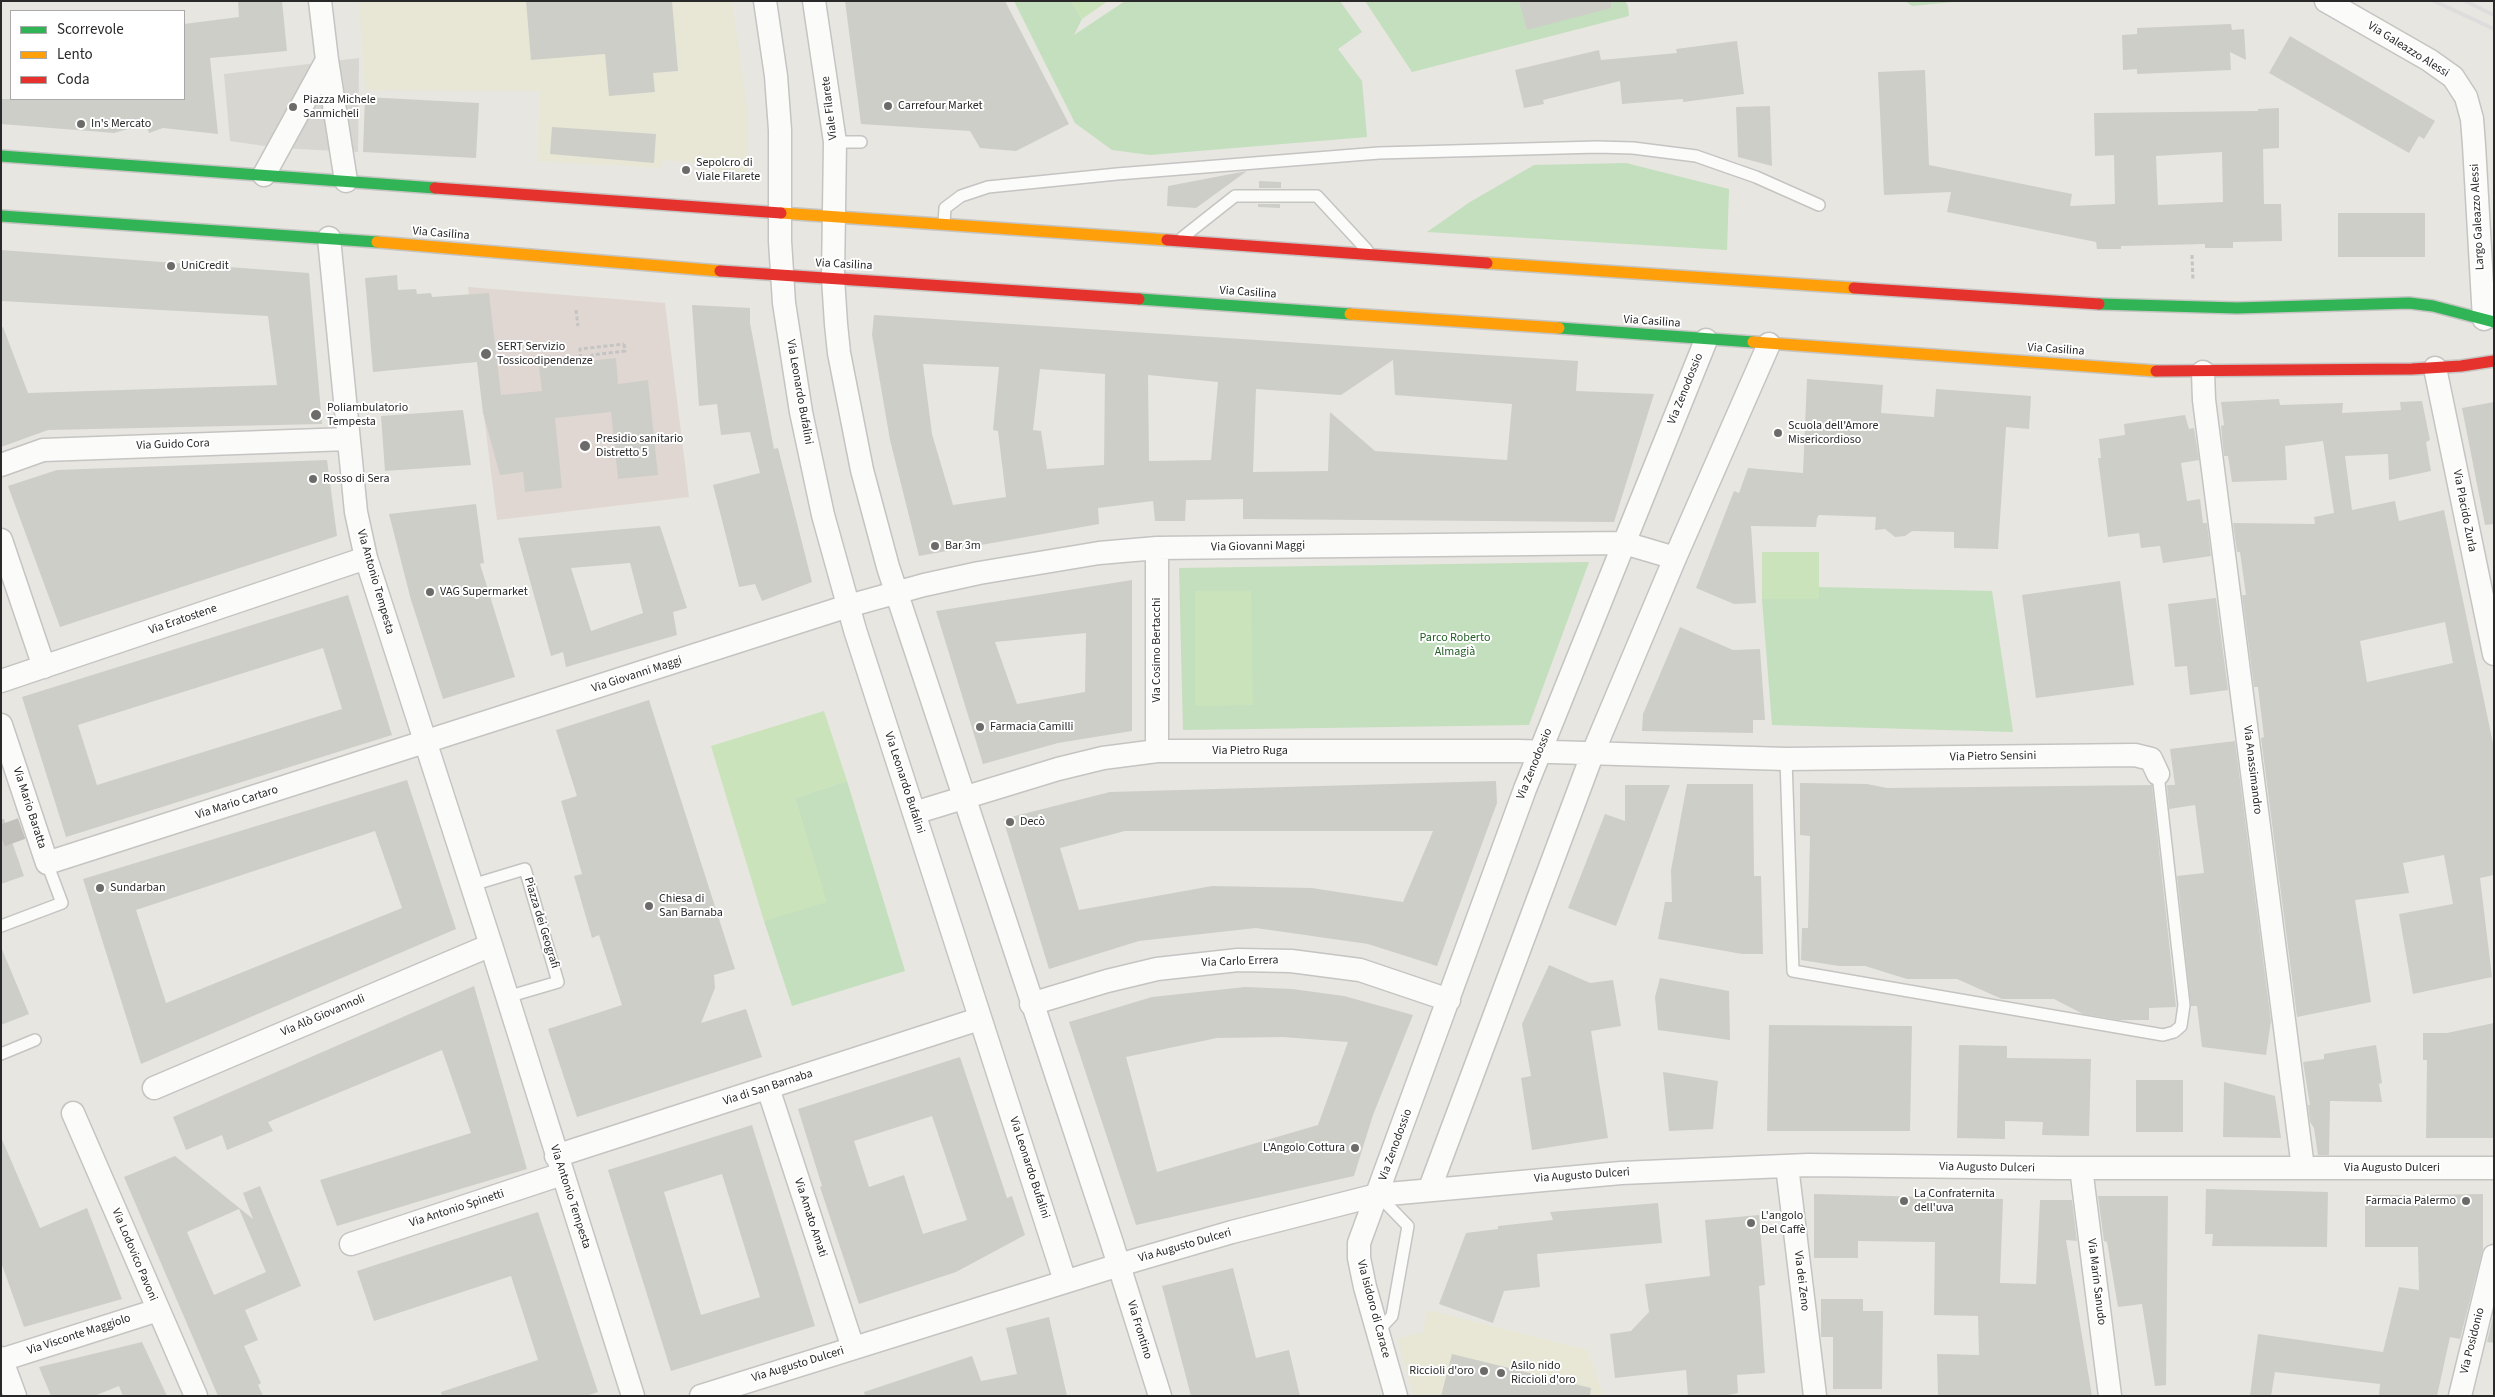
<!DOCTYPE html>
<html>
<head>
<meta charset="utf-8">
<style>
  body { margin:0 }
  #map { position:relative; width:2495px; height:1397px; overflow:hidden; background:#e7e6e0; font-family:"Source Sans 3",sans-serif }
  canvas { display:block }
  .frame { position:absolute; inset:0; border:2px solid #292929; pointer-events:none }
  .legend { position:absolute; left:10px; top:10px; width:175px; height:90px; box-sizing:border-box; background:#fff; border:1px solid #a9a9a9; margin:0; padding:6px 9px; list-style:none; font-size:15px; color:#292929 }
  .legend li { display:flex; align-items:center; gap:10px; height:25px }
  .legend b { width:25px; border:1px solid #a9a9a9 }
</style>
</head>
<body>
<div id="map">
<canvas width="2495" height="1397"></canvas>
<div class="frame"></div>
<ul class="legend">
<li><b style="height:6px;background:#30b455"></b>Scorrevole</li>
<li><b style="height:6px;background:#ff9f0a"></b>Lento</li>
<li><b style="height:6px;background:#e5322d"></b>Coda</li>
</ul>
</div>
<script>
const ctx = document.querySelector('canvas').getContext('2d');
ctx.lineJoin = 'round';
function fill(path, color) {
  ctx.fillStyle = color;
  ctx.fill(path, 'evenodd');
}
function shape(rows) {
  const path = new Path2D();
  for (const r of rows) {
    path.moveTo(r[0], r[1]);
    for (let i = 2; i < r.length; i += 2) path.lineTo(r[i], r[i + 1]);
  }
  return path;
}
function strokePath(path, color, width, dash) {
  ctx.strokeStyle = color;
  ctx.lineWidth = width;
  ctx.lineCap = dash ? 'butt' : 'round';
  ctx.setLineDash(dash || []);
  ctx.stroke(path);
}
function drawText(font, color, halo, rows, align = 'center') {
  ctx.font = font + ' "Source Sans 3",sans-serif';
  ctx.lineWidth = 4;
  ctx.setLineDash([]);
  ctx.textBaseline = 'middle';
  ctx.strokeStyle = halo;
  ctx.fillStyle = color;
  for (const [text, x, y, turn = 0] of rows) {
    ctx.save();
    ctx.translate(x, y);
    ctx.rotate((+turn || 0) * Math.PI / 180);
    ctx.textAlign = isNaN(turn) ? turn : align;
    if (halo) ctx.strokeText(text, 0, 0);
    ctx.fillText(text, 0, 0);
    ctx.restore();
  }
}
fill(shape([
  [359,1,732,1,747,107,748,175,717,172,716,164,663,160,662,168,537,161,540,91,365,90],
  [1427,1310,1588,1350,1603,1396,1414,1396,1397,1339,1423,1332]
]), '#e8e7d6');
fill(shape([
  [468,287,665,303,689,497,497,520]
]), '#e0d7d2');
fill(shape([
  [1014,1,1071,1,1082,19,1074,35,1125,1,1340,1,1362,32,1338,49,1362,81,1367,137,1150,155,1112,150,1075,123],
  [1365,1,1625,1,1628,6,1629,16,1412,72],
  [1905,1,1964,1,1912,6],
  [1626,163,1729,189,1727,250,1427,232,1470,202,1534,165],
  [1589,562,1529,725,1183,730,1179,568],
  [1819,587,1992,591,2013,732,1772,725,1762,599,1818,599],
  [847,781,905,971,792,1006,764,921,826,901,795,798]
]), '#c3dfbd');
fill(shape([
  [1071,1,1108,1,1082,19],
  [1762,552,1819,552,1819,599,1762,599],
  [1195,591,1251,591,1253,705,1195,706],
  [824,711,847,781,795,798,827,902,764,921,711,746]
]), '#cae3bb');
fill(shape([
  [359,58,358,152,278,148,230,141,224,74]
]), '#d7d6d0');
fill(shape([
  [238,1,282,1,287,51,210,58,218,134,163,128,149,133,146,124,114,133,1,124,1,99,184,99,184,24,239,17],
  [526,1,672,1,678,71,653,73,655,92,609,96,605,54,531,60],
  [845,1,1005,1,1069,124,1016,151,980,148,970,131,861,124],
  [1519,1,1611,1,1611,8,1527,30],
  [2231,24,2232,30,2244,29,2246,60,2230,52,2231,70,2137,74,2137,69,2123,70,2122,35,2137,34,2137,28],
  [2290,36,2435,121,2424,139,2419,136,2409,153,2269,73],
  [1737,41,1744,94,1683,102,1683,99,1622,104,1620,81,1543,100,1544,104,1524,108,1515,70,1599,50,1601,60,1677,53,1676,49],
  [1925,70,1929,165,2072,194,2070,206,2115,204,2114,155,2095,156,2094,113,2258,111,2258,109,2279,108,2279,148,2263,149,2264,204,2281,204,2282,241,2233,242,2233,248,2205,248,2205,244,2121,246,2121,249,2097,249,2096,242,1947,212,1951,192,1884,195,1878,72],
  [2222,152,2223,202,2158,205,2156,156],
  [365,97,479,103,476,158,363,152],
  [1770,106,1772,166,1738,157,1736,107],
  [552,127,656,134,654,163,550,154],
  [1247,171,1196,208,1167,206,1168,186],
  [1259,181,1281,182,1281,188,1259,188],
  [1258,204,1280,204,1280,208,1258,207],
  [2338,213,2425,213,2425,257,2338,257],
  [1,250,309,273,322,424,48,430,1,447,1,328,3,327,28,393,277,385,268,316,1,301],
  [397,275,398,290,416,289,417,294,431,293,432,297,489,293,501,395,542,391,539,366,616,358,618,384,648,380,658,475,618,479,611,412,555,418,562,488,525,492,523,472,500,475,483,413,477,362,373,372,365,278],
  [692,305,750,308,750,323,774,449,778,448,812,582,762,601,755,584,739,587,713,485,760,473,750,432,721,435,717,404,699,406],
  [874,315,1578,361,1576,391,1654,394,1614,522,1243,519,1243,499,1186,500,1185,521,1155,521,1153,501,1098,508,1099,524,919,556,890,440,872,335],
  [1393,360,1395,395,1512,404,1507,460,1375,451,1330,412,1328,471,1253,472,1256,389,1341,395],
  [923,364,999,367,993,430,998,431,1006,497,953,505,932,434],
  [1040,369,1105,374,1104,465,1047,469,1041,431,1033,430],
  [1148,375,1218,382,1211,460,1149,461],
  [1807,379,1883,385,1881,413,1934,417,1936,389,2031,396,2029,429,2006,427,1998,549,1954,548,1954,532,1912,531,1905,536,1895,537,1885,529,1875,530,1876,517,1819,515,1817,518,1816,527,1751,526,1756,603,1734,604,1696,588,1734,491,1739,493,1748,468,1803,473],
  [2279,399,2280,405,2343,403,2342,413,2401,410,2400,402,2422,401,2430,440,2426,442,2431,471,2389,480,2388,454,2345,456,2352,510,2395,501,2399,521,2444,510,2494,748,2494,875,2480,878,2492,977,2413,994,2399,914,2453,904,2444,855,2403,863,2409,893,2355,900,2371,1002,2297,1017,2261,738,2264,737,2258,687,2254,687,2242,595,2246,595,2240,552,2237,552,2233,523,2315,524,2314,517,2334,513,2323,441,2285,446,2287,480,2232,482,2228,456,2224,456,2221,426,2224,425,2221,402],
  [2445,622,2453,663,2367,682,2360,641],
  [2494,402,2494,524,2485,525,2462,408],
  [463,410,471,465,385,471,381,416],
  [2185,415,2189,429,2194,428,2199,460,2181,463,2187,501,2200,499,2203,523,2207,523,2211,556,2163,563,2160,546,2141,548,2139,533,2108,537,2098,458,2101,458,2099,439,2125,435,2124,424],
  [327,460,337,536,60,627,8,486,57,470],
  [476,504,484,563,480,564,515,677,443,699,411,600,389,514],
  [660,526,687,608,673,612,677,635,566,667,563,652,551,656,518,538],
  [630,563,643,613,591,631,571,568],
  [1132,580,1132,731,1058,743,983,764,936,611],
  [1086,633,1085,692,1017,704,995,642],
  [2120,581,2134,685,2036,698,2022,595],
  [348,595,392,735,66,837,22,697],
  [323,648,342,709,97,785,78,725],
  [2216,598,2228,690,2190,695,2187,666,2175,667,2168,604],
  [1680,627,1733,650,1760,649,1765,720,1753,720,1753,733,1642,731,1643,714],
  [649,700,735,969,714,975,715,988,701,1023,746,1009,762,1057,577,1117,548,1029,622,1005,599,935,592,938,574,876,582,874,561,801,577,796,556,730],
  [2235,741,2271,1021,2266,1055,2202,1047,2197,1006,2191,1006,2177,876,2204,873,2195,805,2169,809,2167,785,2175,785,2170,749],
  [407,780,456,929,141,1064,83,879],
  [375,831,402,908,166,1003,136,910],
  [1496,781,1497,803,1437,966,1368,944,1256,928,1139,941,1049,969,1003,819,1110,792],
  [1125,831,1433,831,1403,902,1312,888,1212,886,1079,910,1060,848],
  [1800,783,1867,784,1887,788,2152,785,2176,1007,2149,1008,2149,1020,2118,1020,2083,1014,2054,999,2002,999,1957,979,1907,979,1865,966,1839,966,1801,960,1802,928,1808,928,1810,836,1800,835],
  [1687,784,1753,784,1754,876,1761,876,1763,954,1742,954,1658,939,1665,902,1672,902,1671,870],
  [1625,785,1670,785,1616,926,1568,908,1605,814,1625,821],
  [1,819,4,819,24,876,1,884],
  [1,947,29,1014,1,1025],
  [1549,965,1590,983,1613,980,1621,1026,1591,1031,1608,1138,1532,1150,1521,1078,1531,1076,1522,1024],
  [1660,978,1729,991,1730,1040,1658,1030,1655,997],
  [474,986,527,1169,337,1226,320,1180,471,1133,442,1050,268,1122,273,1131,227,1150,222,1135,186,1150,173,1117],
  [1245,987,1292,989,1344,996,1413,1015,1373,1115,1354,1176,1136,1225,1069,1022,1152,997],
  [1283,1037,1348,1042,1318,1125,1157,1172,1126,1057,1217,1038],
  [2494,1023,2494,1138,2426,1138,2427,1060,2423,1060,2423,1033,2447,1033],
  [1769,1025,1912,1026,1910,1131,1767,1131],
  [1959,1045,2007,1046,2007,1058,2091,1059,2089,1136,2042,1135,2043,1122,2005,1121,2005,1139,1957,1138],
  [2376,1045,2382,1083,2379,1084,2382,1102,2330,1101,2329,1155,2318,1155,2314,1128,2310,1122,2308,1105,2310,1105,2303,1062,2324,1059,2324,1054],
  [960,1057,1007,1198,1012,1196,1025,1235,956,1272,859,1304,820,1187,822,1186,798,1109],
  [932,1116,967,1220,923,1234,904,1175,869,1187,854,1141],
  [1663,1072,1718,1081,1713,1129,1669,1131],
  [2136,1080,2183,1080,2183,1132,2136,1132],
  [2224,1082,2275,1096,2281,1138,2223,1137],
  [752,1125,815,1326,671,1371,608,1170],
  [722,1174,760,1297,701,1315,664,1192],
  [1,1137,40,1228,87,1208,122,1299,24,1327,1,1262],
  [175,1156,253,1219,243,1193,260,1186,301,1286,245,1310,258,1340,244,1346,261,1383,258,1385,263,1396,218,1396,124,1177],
  [239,1209,266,1272,214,1295,187,1232],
  [2206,1189,2328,1192,2327,1247,2212,1246,2213,1234,2205,1234],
  [1814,1194,2003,1199,2000,1283,2036,1284,2040,1200,2072,1200,2077,1241,2066,1240,2092,1396,1938,1396,1937,1354,1979,1355,1978,1316,1934,1315,1935,1242,1858,1241,1858,1258,1814,1258],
  [2483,1194,2483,1249,2460,1339,2450,1337,2437,1396,2379,1396,2380,1384,2275,1372,2271,1396,2250,1396,2258,1334,2383,1352,2399,1287,2419,1290,2418,1247,2365,1247,2365,1195,2405,1195,2406,1203,2423,1202,2423,1195],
  [2098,1196,2168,1196,2166,1385,2155,1386,2142,1304,2118,1307,2107,1242,2104,1241],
  [1658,1203,1662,1243,1537,1254,1540,1287,1504,1291,1493,1323,1439,1304,1466,1233,1498,1229,1498,1226,1553,1220,1550,1212],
  [538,1212,598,1392,586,1396,442,1396,441,1392,538,1360,511,1276,374,1321,357,1271],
  [1759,1215,1765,1285,1759,1286,1765,1373,1737,1375,1738,1393,1723,1396,1688,1396,1686,1370,1615,1378,1610,1334,1631,1331,1649,1312,1645,1284,1710,1276,1705,1220],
  [1233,1268,1256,1358,1289,1350,1300,1396,1191,1396,1162,1286],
  [1821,1299,1863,1299,1863,1311,1883,1311,1882,1389,1833,1389,1833,1337,1821,1337],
  [2494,1313,2494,1343,2487,1342],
  [1049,1317,1067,1396,865,1396,864,1392,972,1356,981,1381,1017,1374,1006,1328],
  [142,1342,167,1396,123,1396,119,1386,94,1396,51,1396,39,1367],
  [1452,1354,1591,1388,1590,1396,1441,1396]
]), '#cecec9');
strokePath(shape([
  [1,836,34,824]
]), '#c1c0bb', 22, [22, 11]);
const lane = shape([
  [835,142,861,142],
  [944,223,945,208,961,196,988,187,1117,174,1379,153,1597,147,1633,148,1696,156,1756,177,1819,205],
  [1183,237,1235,196,1317,196,1367,250],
  [1786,759,1793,971,2163,1035,2174,1032,2181,1026,2184,1005,2158,774],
  [472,885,525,869,558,982,507,997],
  [1,926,62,903,47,863],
  [1,1054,35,1040],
  [1378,1331,1392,1316,1408,1226,1378,1195]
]);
const street = shape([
  [320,1,327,60,346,181],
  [765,1,776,76,780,130,780,241,784,303,801,412,823,515,855,630,1065,1281],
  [814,1,835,142,833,278,836,324,839,353,862,470,888,567,1111,1240,1160,1396],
  [2326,1,2429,60,2453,77,2466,97,2472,119,2474,145,2484,319],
  [264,175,327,60],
  [329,238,356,512,366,558,491,945,633,1396],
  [2435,368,2494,654],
  [2203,372,2204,400,2303,1168],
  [1,465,43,450,348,439],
  [1,540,44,667],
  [1157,548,1157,751],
  [1,681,366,558],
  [1,725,47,863,848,606,924,585,979,573,1099,553,1157,548,1624,543,1675,558],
  [914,813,1058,769,1103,758,1157,751,1518,751,1786,759,2135,755,2151,759,2158,774],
  [1031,1004,1107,981,1157,969,1238,960,1291,961,1360,970,1449,1000],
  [154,1088,491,945],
  [768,1088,853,1348],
  [73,1113,196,1396],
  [556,1156,979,1019],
  [1787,1166,1815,1396],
  [2081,1168,2110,1396],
  [1430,1188,1592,755,1675,558,1769,344],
  [351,1244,562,1174],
  [1,1358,15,1396],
  [1,1360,158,1310],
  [701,1396,1119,1265,1232,1232,1377,1195,1621,1173,1808,1165,2059,1168,2494,1168],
  [1396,1396,1365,1287,1359,1258,1359,1243,1525,789,1706,340],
  [2460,1396,2494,1256]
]);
const fast = shape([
  [1,156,435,188],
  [1,216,377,242],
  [1139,299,1350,314],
  [2099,304,2237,308,2409,303,2433,306,2494,322],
  [1559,328,1753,342]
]);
const slow = shape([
  [781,213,1167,240],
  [377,242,720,271],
  [1487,263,1854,288],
  [1350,314,1559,328],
  [1753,342,2156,371]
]);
const jam = shape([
  [435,188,781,213],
  [1167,240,1487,263],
  [720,271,1139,299],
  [1854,288,2099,304],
  [2156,371,2412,369,2461,366,2494,361]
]);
strokePath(lane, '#c5c4c3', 14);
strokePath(street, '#c5c4c3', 25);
strokePath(fast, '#c5c4c3', 14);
strokePath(slow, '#c5c4c3', 14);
strokePath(jam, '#c5c4c3', 14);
strokePath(shape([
  [2192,255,2193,281],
  [576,310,578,326],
  [624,344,625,351,592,355,592,359,581,361,580,349,624,344]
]), '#c4c4c4', 3, [4, 2.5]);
strokePath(lane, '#fbfbfa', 11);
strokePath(street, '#fbfbfa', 22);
strokePath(fast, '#30b455', 11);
strokePath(slow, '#ff9f0a', 11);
strokePath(jam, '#e5322d', 11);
strokePath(shape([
  [2434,1,2494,29],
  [2465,1,2494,15]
]), '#deddde', 4);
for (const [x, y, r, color] of [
  [888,106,5,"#6c6b69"],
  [293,107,5,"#6c6b69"],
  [81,124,5,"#6c6b69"],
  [686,170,5,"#6c6b69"],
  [171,266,5,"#6c6b69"],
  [486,354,6,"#6c6b69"],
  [316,415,6,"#6c6b69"],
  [1778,433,5,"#6c6b69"],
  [585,446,6,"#6c6b69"],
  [313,479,5,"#6c6b69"],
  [935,546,5,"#6c6b69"],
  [430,592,5,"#6c6b69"],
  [980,727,5,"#6c6b69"],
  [1010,822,5,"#6c6b69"],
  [100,888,5,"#6c6b69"],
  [649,906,5,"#6c6b69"],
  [1355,1148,5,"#6c6b69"],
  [1904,1201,5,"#6c6b69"],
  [2466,1201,5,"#6c6b69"],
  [1751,1223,5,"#6c6b69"],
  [1484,1371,5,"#6c6b69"],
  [1501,1373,5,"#6c6b69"]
]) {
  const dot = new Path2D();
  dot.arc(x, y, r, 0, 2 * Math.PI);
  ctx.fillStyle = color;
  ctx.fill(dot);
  strokePath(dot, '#fff', 2);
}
drawText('12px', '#292929', '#fff', [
  ["Via Galeazzo Alessi",2408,50,32],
  ["Viale Filarete",830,108,-97],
  ["Largo Galeazzo Alessi",2478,217,-93],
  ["Via Casilina",441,234,5],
  ["Via Casilina",844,265,3],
  ["Via Casilina",1248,293,4],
  ["Via Casilina",1652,322,4],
  ["Via Casilina",2056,350,4],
  ["Via Zenodossio",1686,389,-68],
  ["Via Leonardo Bufalini",799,392,80],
  ["Via Guido Cora",173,445,-2],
  ["Via Placido Zurla",2464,511,79],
  ["Via Giovanni Maggi",1258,547,-1],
  ["Via Antonio Tempesta",375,582,74],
  ["Via Eratostene",183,620,-19],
  ["Via Cosimo Bertacchi",1157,650,-90],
  ["Via Giovanni Maggi",637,675,-18],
  ["Via Pietro Ruga",1250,751],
  ["Via Pietro Sensini",1993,757,-1],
  ["Via Zenodossio",1535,764,-68],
  ["Via Anassimandro",2252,770,83],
  ["Via Leonardo Bufalini",904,783,72],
  ["Via Mario Cartaro",237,803,-18],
  ["Via Mario Baratta",29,808,72],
  ["Piazza dei Geografi",541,923,73],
  ["Via Carlo Errera",1240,962,-2],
  ["Via Alò Giovannoli",323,1016,-23],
  ["Via di San Barnaba",768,1088,-18],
  ["Via Zenodossio",1396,1145,-70],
  ["Via Leonardo Bufalini",1029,1168,72],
  ["Via Augusto Dulceri",1987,1168,1],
  ["Via Augusto Dulceri",2392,1168],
  ["Via Augusto Dulceri",1582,1176,-4],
  ["Via Antonio Tempesta",570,1197,72],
  ["Via Antonio Spinetti",457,1209,-18],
  ["Via Amato Amati",810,1218,72],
  ["Via Augusto Dulceri",1185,1246,-16],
  ["Via Lodovico Pavoni",134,1255,67],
  ["Via dei Zeno",1801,1281,83],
  ["Via Marin Sanudo",2096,1282,83],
  ["Via Isidoro di Carace",1373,1309,75],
  ["Via Frontino",1139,1330,73],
  ["Via Visconte Maggiolo",79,1335,-18],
  ["Via Posidonio",2473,1341,-76],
  ["Via Augusto Dulceri",798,1365,-17]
]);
drawText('12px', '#292929', '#fff', [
  ["Piazza Michele",303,100],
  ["Sanmicheli",303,114],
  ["Carrefour Market",898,106],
  ["In's Mercato",91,124],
  ["Sepolcro di",696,163],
  ["Viale Filarete",696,177],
  ["UniCredit",181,266],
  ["SERT Servizio",497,347],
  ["Tossicodipendenze",497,361],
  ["Poliambulatorio",327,408],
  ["Tempesta",327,422],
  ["Scuola dell'Amore",1788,426],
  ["Misericordioso",1788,440],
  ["Presidio sanitario",596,439],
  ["Distretto 5",596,453],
  ["Rosso di Sera",323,479],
  ["Bar 3m",945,546],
  ["VAG Supermarket",440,592],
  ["Farmacia Camilli",990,727],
  ["Decò",1020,822],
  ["Sundarban",110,888],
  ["Chiesa di",659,899],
  ["San Barnaba",659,913],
  ["L'Angolo Cottura",1345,1148,"right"],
  ["La Confraternita",1914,1194],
  ["dell'uva",1914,1208],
  ["Farmacia Palermo",2456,1201,"right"],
  ["L'angolo",1761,1216],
  ["Del Caffè",1761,1230],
  ["Asilo nido",1511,1366],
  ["Riccioli d'oro",1511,1380],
  ["Riccioli d'oro",1474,1371,"right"]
], 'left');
drawText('12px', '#225d25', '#fff', [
  ["Parco Roberto",1455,638],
  ["Almagià",1455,652]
]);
</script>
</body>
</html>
